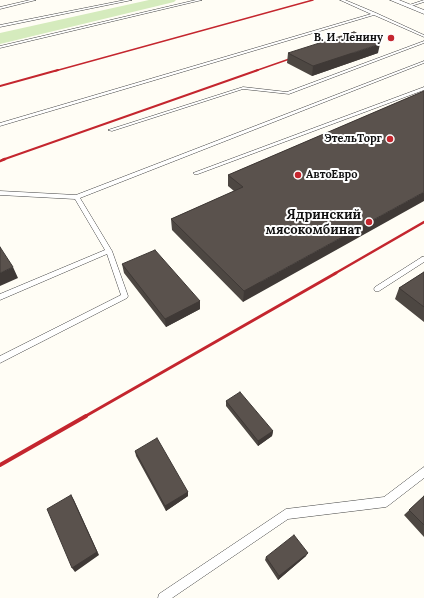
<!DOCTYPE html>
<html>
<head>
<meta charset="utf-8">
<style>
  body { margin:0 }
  canvas { display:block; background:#fffdf5 }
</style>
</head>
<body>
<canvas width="424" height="598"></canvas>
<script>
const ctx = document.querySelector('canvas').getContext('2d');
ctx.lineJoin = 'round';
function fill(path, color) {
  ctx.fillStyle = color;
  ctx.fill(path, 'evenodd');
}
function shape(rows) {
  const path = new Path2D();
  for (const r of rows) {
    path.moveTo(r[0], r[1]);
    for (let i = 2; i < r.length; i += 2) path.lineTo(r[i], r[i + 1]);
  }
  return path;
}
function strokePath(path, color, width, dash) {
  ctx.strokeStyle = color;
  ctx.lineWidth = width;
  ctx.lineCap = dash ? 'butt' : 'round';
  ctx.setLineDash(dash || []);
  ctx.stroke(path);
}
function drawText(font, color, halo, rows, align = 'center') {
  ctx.font = font + ' Lora,serif';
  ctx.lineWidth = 4;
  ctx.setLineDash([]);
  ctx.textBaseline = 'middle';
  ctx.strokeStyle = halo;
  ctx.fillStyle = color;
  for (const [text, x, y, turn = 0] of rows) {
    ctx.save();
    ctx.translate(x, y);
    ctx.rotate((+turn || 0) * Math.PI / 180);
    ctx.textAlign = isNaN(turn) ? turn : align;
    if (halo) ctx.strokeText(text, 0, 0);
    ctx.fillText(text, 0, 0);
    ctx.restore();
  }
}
fill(shape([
  [149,0,176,0,174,2,0,44,0,33]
]), '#d5ebbd');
const service = shape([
  [30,0,36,0,0,9,0,7,30,0],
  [125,0,132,0,0,27,0,25,125,0],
  [196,0,202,0,0,48,0,46,196,0],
  [340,0,345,0,376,13,424,35,424,37,374,15,0,126,0,123,371,14,340,0],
  [424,0,424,2,408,7,406,6,424,0],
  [424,41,424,43,289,94,243,89,112,131,108,130,243,87,287,92,424,41],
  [424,61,424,63,80,198,112,251,128,296,127,298,0,363,0,356,121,295,107,254,0,300,0,294,105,250,75,199,0,195,0,191,76,195,424,61],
  [424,87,424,90,198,174,194,174,193,173,424,87],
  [422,257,424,257,424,262,379,291,375,291,374,289,375,287,422,257],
  [424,467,424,478,389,505,386,507,288,519,172,598,158,598,159,594,283,511,286,509,384,497,421,469,424,467]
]);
const minor = shape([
  [390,0,399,0,424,10,424,14,390,0]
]);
strokePath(service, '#444', 1);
strokePath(minor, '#444', 1);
fill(service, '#fff');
fill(minor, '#fff');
strokePath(shape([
  [55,71,313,0],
  [255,71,298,56]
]), '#c4262e', 1.5);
strokePath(shape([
  [0,86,58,70],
  [2,160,258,70]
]), '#c4262e', 2);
strokePath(shape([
  [0,161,5,159],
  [334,274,424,222]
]), '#c4262e', 2.5);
strokePath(shape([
  [84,417,336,273]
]), '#c4262e', 3);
strokePath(shape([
  [0,465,86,416]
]), '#c4262e', 4);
fill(shape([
  [288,53,378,53,312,76,287,63],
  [424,91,243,302,172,230,171,219,234,191,228,186,228,175],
  [122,264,200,301,200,309,166,327,124,273],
  [424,272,424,322,395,299,399,288],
  [226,401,273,431,272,436,258,446,226,406],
  [135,451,188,492,188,496,166,511,136,456],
  [424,496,424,537,404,515],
  [306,556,278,580,265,560,266,557]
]), '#4d4742');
fill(shape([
  [380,44,378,53,312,76,313,66],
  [424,192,424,201,243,302,244,291],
  [13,267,18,278,0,286,0,273],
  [200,301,200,309,166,327,165,319],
  [273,431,272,436,258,446,258,441],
  [188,492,188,496,166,511,165,506],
  [71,495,74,500,99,555,75,572,72,568],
  [308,553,306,556,278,580,279,576]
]), '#3f3936');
const building = shape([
  [354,32,380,44,313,66,288,53,354,32],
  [424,91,424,192,244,291,171,219,243,187,228,175,424,91],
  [0,247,13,267,0,273,0,247],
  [155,250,200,301,165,319,122,264,155,250],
  [424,272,424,307,399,288,424,272],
  [240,392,273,431,258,441,226,401,240,392],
  [157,438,188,492,165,506,135,451,157,438],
  [71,495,97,552,72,568,47,509,71,495],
  [424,496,424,525,409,510,424,496],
  [294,535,308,553,279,576,266,557,294,535]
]);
fill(building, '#5a524d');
strokePath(building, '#3f3936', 1);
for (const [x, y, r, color] of [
  [391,38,4,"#c4262e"],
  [390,139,4,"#c4262e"],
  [298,175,4,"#c4262e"],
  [369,222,4,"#c4262e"]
]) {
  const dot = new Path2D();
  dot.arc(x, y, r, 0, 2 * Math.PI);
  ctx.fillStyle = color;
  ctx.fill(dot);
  strokePath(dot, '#fff', 1.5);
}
drawText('bold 11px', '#111', '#fff', [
  ["В. И. Ленину",383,38],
  ["ЭтельТорг",382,139],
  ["АвтоЕвро",306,175,"left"]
], 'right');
drawText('bold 13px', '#111', '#fff', [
  ["Ядринский",361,215],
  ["мясокомбинат",361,230]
], 'right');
</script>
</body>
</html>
